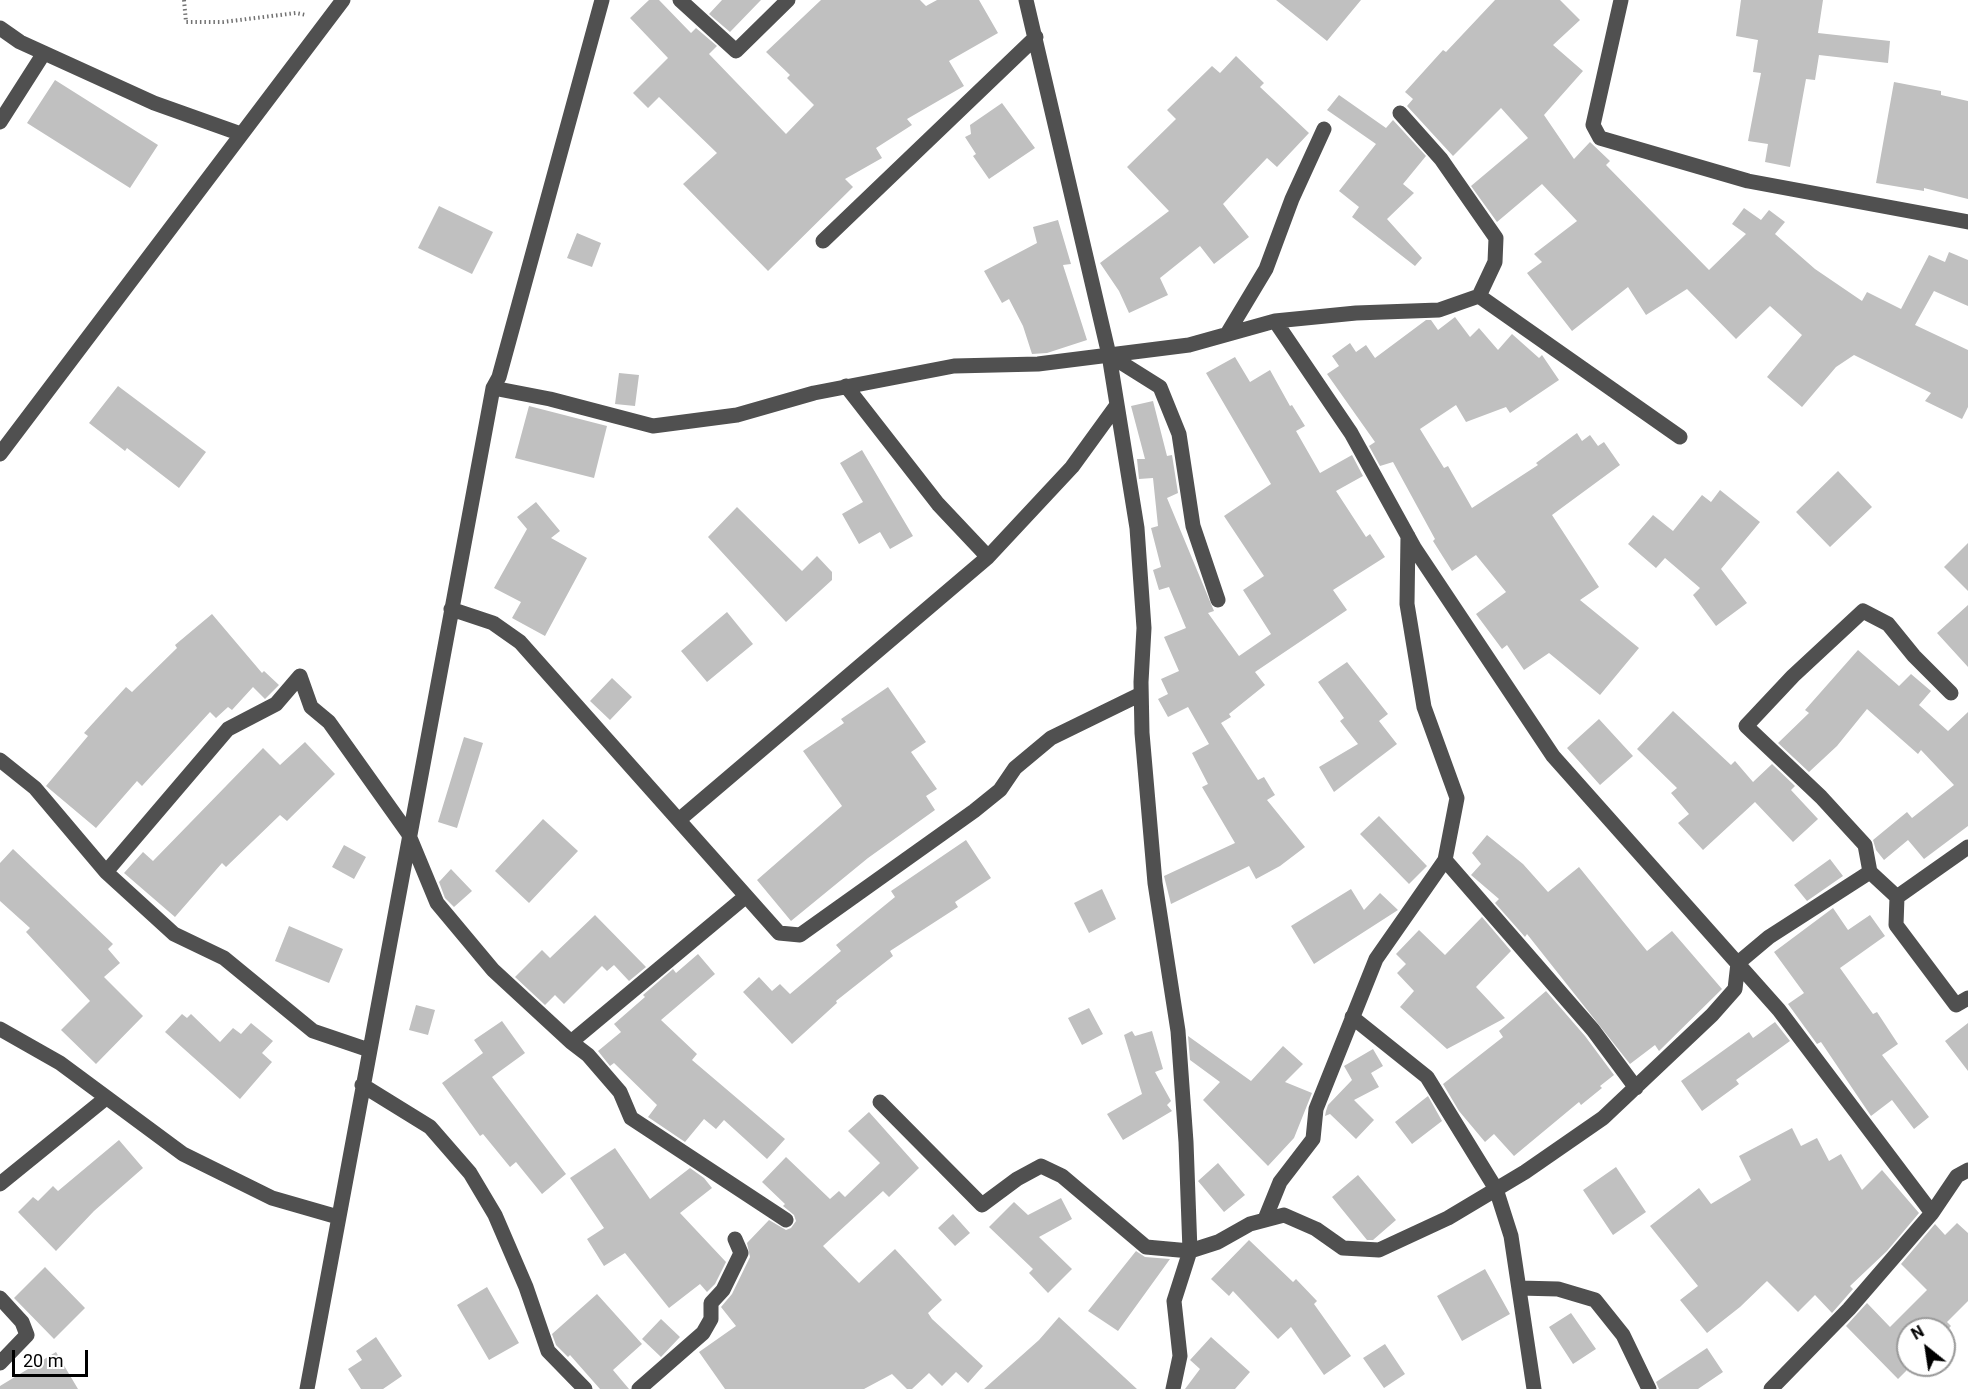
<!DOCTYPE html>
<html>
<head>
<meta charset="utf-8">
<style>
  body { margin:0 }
  #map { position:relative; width:1968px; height:1389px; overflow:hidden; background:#fff; font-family:Roboto,sans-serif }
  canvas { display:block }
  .north { position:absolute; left:1896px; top:1317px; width:60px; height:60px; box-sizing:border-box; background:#fff; border:2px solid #999; border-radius:50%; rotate:330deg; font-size:16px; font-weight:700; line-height:24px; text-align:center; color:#000 }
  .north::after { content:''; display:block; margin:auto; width:21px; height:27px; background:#000; clip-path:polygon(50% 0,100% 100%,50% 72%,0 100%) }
  .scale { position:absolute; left:12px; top:1350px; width:76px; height:27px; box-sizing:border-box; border:3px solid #000; border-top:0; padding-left:8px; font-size:18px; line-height:21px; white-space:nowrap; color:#000; -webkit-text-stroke:4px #fff; paint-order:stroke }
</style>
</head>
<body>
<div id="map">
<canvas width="1968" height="1389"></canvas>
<div class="north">N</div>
<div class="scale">20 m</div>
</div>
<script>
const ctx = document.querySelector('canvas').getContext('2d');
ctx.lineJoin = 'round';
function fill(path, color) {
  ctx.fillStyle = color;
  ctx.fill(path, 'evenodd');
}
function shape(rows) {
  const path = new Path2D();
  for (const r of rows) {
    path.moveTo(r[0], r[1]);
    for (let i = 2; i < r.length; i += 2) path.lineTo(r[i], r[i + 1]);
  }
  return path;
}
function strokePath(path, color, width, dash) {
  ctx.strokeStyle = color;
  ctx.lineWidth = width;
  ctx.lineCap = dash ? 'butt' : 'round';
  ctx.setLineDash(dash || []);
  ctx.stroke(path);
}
fill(shape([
  [649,0,659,0,691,33,696,28,717,46,709,54,786,134,814,105,787,78,790,75,766,52,821,0,920,0,926,6,937,0,979,0,998,33,949,61,964,86,907,119,912,125,876,148,882,158,845,179,853,187,768,271,683,184,717,153,659,97,648,108,633,93,668,58,630,18],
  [722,0,761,0,730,32,709,14],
  [1276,0,1361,0,1327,41],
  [1495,0,1560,0,1580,20,1553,45,1583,71,1544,115,1574,159,1590,142,1610,161,1606,165,1709,270,1746,234,1732,224,1744,208,1761,220,1769,210,1785,222,1775,234,1815,269,1862,301,1867,292,1901,309,1929,255,1945,262,1949,252,1968,260,1968,306,1934,291,1915,325,1968,350,1968,407,1962,419,1925,401,1931,393,1854,355,1836,367,1802,407,1767,377,1802,335,1770,306,1736,339,1687,289,1646,315,1628,287,1572,331,1527,273,1542,262,1534,254,1577,221,1542,184,1497,222,1471,186,1528,138,1501,108,1453,156,1407,106,1413,99,1405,92,1443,50,1446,52],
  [1741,0,1823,0,1818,33,1890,41,1888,63,1819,55,1815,80,1806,79,1790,167,1765,162,1768,144,1748,141,1761,73,1753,72,1758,40,1736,36],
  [1236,56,1264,83,1260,87,1309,133,1277,167,1267,158,1223,204,1249,237,1214,264,1200,246,1160,278,1168,295,1129,313,1119,291,1100,263,1169,211,1127,167,1176,119,1167,110,1212,66,1220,73],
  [55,80,158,145,130,188,27,123],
  [1894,82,1941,91,1941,95,1968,101,1968,199,1924,188,1924,191,1876,183],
  [1339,95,1386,128,1393,120,1426,156,1403,184,1414,193,1387,219,1422,258,1415,266,1352,217,1359,207,1339,191,1376,144,1327,110],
  [1002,103,1035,148,989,179,973,156,976,154,965,137,971,134,970,125],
  [439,206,493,232,472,274,418,248],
  [1058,220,1071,264,1063,265,1087,340,1047,353,1032,354,1023,326,1009,299,1002,303,984,271,1037,243,1033,227],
  [577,233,601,243,592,267,567,258],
  [1455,317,1470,337,1479,328,1498,350,1512,334,1539,358,1542,355,1559,380,1510,413,1506,407,1466,422,1456,405,1420,429,1444,468,1448,466,1472,508,1538,465,1536,463,1577,433,1582,441,1590,435,1598,446,1604,442,1620,465,1552,515,1599,587,1580,600,1639,648,1600,695,1549,653,1524,670,1507,645,1502,649,1476,614,1506,592,1476,555,1452,571,1433,541,1435,539,1393,462,1380,466,1369,446,1375,442,1327,374,1339,366,1332,356,1350,343,1356,352,1366,345,1375,358,1426,320,1431,320,1438,330],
  [1235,357,1250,382,1270,370,1290,406,1292,405,1305,426,1296,431,1320,473,1352,455,1363,476,1336,491,1366,537,1370,534,1385,557,1333,590,1347,610,1255,672,1265,685,1229,714,1231,717,1221,723,1258,780,1264,777,1275,795,1267,800,1305,847,1280,866,1256,879,1249,866,1171,904,1164,876,1235,843,1202,787,1208,784,1192,753,1209,744,1188,707,1168,717,1158,699,1168,694,1161,679,1179,671,1164,637,1186,628,1169,587,1159,590,1153,570,1161,567,1151,528,1158,526,1153,478,1139,479,1137,459,1145,459,1131,406,1153,401,1167,456,1172,455,1178,493,1167,498,1214,611,1208,613,1239,656,1271,634,1243,590,1264,576,1224,516,1271,484,1206,373],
  [619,373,639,375,635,406,615,404],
  [118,386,206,452,179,488,127,448,125,451,89,423],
  [529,406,607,426,594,478,515,458],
  [862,450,913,536,890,549,880,532,859,544,842,514,863,502,840,463],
  [1838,471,1872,507,1830,547,1796,512],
  [1720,490,1760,522,1721,569,1747,603,1716,626,1693,595,1700,588,1665,558,1656,568,1628,544,1653,515,1673,531,1702,495,1711,502],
  [536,502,560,531,551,538,587,558,545,636,512,618,521,602,494,588,527,529,517,517],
  [737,507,802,571,817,556,832,572,832,580,786,622,708,537],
  [1968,543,1968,591,1944,567],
  [1968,605,1968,667,1937,633],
  [727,612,753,644,707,682,681,651],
  [212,614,262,673,264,671,279,685,265,699,253,687,232,710,228,707,216,718,210,712,142,786,137,781,96,828,46,786,88,736,84,733,126,687,132,692,177,648,175,645],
  [1858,650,1899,686,1911,674,1931,691,1919,705,1948,731,1968,712,1968,826,1924,859,1908,840,1884,860,1876,850,1873,840,1907,812,1912,818,1954,785,1921,750,1918,754,1867,709,1837,746,1809,772,1778,743,1809,713,1805,710],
  [1347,662,1388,714,1379,721,1397,744,1334,792,1319,767,1358,744,1340,721,1344,718,1318,682],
  [612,678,632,697,610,720,590,701],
  [888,687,926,742,911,752,937,789,926,796,935,810,868,858,791,921,757,880,842,806,803,751,844,723,841,719],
  [1673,711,1731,765,1735,761,1753,782,1772,764,1795,786,1791,790,1818,819,1793,842,1755,802,1703,850,1678,823,1689,814,1671,793,1677,788,1637,749],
  [1599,719,1633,756,1600,785,1567,748],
  [464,737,483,743,457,828,438,822],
  [305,742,335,774,287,821,280,815,226,867,222,863,175,917,124,873,143,852,153,861,263,748,280,765],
  [1379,816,1427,866,1409,884,1360,834],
  [543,819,578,851,529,903,495,871],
  [1487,835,1523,864,1548,892,1579,867,1647,951,1672,931,1722,989,1659,1051,1655,1045,1630,1064,1527,934,1525,937,1495,903,1499,899,1471,875,1481,864,1472,853],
  [966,840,991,878,955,902,958,907,890,951,893,956,836,1001,837,1003,792,1044,743,992,759,977,772,991,780,984,790,994,841,951,836,945,895,897,891,891],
  [344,845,366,857,354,879,332,867],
  [13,849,113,944,108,949,120,963,104,977,143,1016,96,1064,61,1030,90,1001,26,932,30,928,0,901,0,863],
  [1830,859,1843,876,1807,901,1794,885],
  [451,869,472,891,454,907,445,898,439,882],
  [1102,889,1116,919,1089,933,1074,903],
  [1351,889,1364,910,1380,893,1398,910,1314,964,1291,926],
  [1833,908,1848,930,1870,915,1885,936,1840,968,1873,1014,1877,1012,1898,1044,1882,1055,1929,1117,1914,1129,1892,1100,1871,1116,1821,1042,1817,1044,1788,1004,1804,993,1774,952],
  [595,915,646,967,629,981,614,965,607,971,602,966,564,1004,555,995,545,1005,515,977,542,950,550,958],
  [1482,917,1511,951,1476,987,1505,1018,1447,1049,1400,1007,1414,991,1397,973,1406,964,1396,954,1419,930,1445,955],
  [289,926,343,949,329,983,275,961],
  [698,954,715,974,661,1020,697,1054,692,1060,785,1139,767,1159,724,1120,716,1129,704,1119,685,1142,648,1117,657,1105,614,1063,610,1066,598,1051,621,1032,614,1024,645,997,643,995,673,969,676,973],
  [1546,991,1585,1036,1614,1075,1600,1086,1602,1088,1581,1105,1579,1102,1514,1156,1494,1134,1485,1142,1459,1111,1443,1084,1503,1037,1499,1031],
  [416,1005,435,1010,428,1035,409,1030],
  [1089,1008,1103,1034,1082,1045,1068,1018],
  [182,1014,187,1018,191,1014,220,1042,233,1028,241,1034,251,1023,273,1041,262,1053,272,1062,240,1099,165,1032],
  [502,1021,525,1053,492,1077,566,1174,542,1194,516,1162,510,1167,483,1134,480,1136,442,1083,483,1053,474,1040],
  [1775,1022,1790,1041,1736,1080,1739,1084,1702,1111,1681,1081,1749,1032,1753,1038],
  [1968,1023,1968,1071,1945,1041],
  [1132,1031,1135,1036,1152,1031,1163,1069,1155,1072,1171,1101,1167,1105,1172,1111,1123,1140,1107,1114,1142,1094,1124,1035],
  [1188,1036,1251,1081,1283,1046,1303,1064,1285,1082,1312,1093,1294,1138,1268,1166,1203,1100,1220,1082,1190,1060],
  [1373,1049,1383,1066,1371,1073,1379,1087,1354,1100,1374,1120,1356,1139,1330,1114,1325,1116,1326,1111,1328,1105,1352,1080,1344,1066],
  [1428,1096,1442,1121,1412,1144,1395,1122],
  [869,1112,919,1168,889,1197,883,1191,823,1246,859,1283,895,1249,942,1300,928,1313,932,1319,983,1366,968,1383,956,1372,942,1386,929,1373,912,1389,907,1389,892,1374,864,1389,725,1389,699,1352,736,1326,721,1307,732,1294,750,1257,747,1243,769,1220,786,1230,791,1228,796,1221,794,1215,783,1206,785,1204,762,1182,786,1157,830,1199,839,1191,845,1197,880,1163,848,1131],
  [1792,1128,1801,1146,1817,1138,1829,1161,1841,1154,1862,1190,1882,1170,1919,1213,1887,1251,1850,1286,1853,1289,1832,1313,1815,1295,1798,1312,1767,1281,1740,1307,1707,1333,1680,1300,1698,1286,1650,1226,1699,1188,1711,1204,1751,1180,1739,1156],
  [119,1140,143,1168,94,1211,56,1251,18,1212,33,1197,38,1201,53,1186,58,1191],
  [615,1148,650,1199,690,1168,704,1178,712,1188,680,1213,726,1262,715,1284,707,1292,700,1284,669,1308,625,1253,604,1266,587,1239,604,1228,570,1178],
  [1218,1163,1245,1195,1224,1212,1198,1181],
  [1616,1167,1646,1212,1613,1235,1583,1190],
  [1358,1175,1396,1220,1373,1240,1367,1240,1332,1197],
  [1061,1198,1072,1219,1039,1237,1072,1269,1048,1293,1029,1273,1033,1269,989,1227,1014,1202,1028,1215],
  [953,1214,970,1233,955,1246,938,1228],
  [1957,1223,1968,1233,1968,1301,1947,1322,1951,1326,1944,1333,1944,1329,1908,1329,1908,1365,1912,1365,1898,1379,1846,1326,1867,1303,1890,1327,1927,1290,1901,1264,1935,1224,1945,1235],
  [1249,1240,1293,1282,1296,1279,1317,1301,1314,1304,1351,1356,1324,1375,1291,1327,1278,1339,1233,1291,1229,1296,1211,1279],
  [1136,1251,1145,1257,1170,1259,1118,1331,1088,1311],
  [45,1267,85,1308,54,1339,14,1298],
  [1485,1269,1510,1314,1462,1341,1437,1296],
  [487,1287,519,1343,489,1360,457,1305],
  [597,1294,642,1344,613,1370,629,1389,600,1389,570,1355,568,1357,556,1345,552,1334],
  [1571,1313,1596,1349,1573,1364,1549,1327],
  [1059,1317,1137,1389,984,1389,1039,1340],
  [661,1319,680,1337,661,1357,642,1339],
  [376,1337,402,1376,383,1389,361,1389,348,1369,362,1360,356,1351],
  [1211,1337,1250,1372,1235,1389,1185,1389,1200,1369,1190,1360],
  [1385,1344,1405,1374,1384,1388,1363,1358],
  [1707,1348,1723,1372,1698,1389,1659,1389,1656,1382],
  [56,1352,78,1389,0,1389,0,1386]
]), '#c0c0c0');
strokePath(shape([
  [184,0,186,22,223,22,296,13,306,15]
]), '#727272', 4, [1.5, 3]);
strokePath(shape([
  [680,0,736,51,788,0],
  [1026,0,1109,355,1137,528,1144,628,1141,682,1142,733,1155,883,1178,1031,1186,1142,1190,1251,1174,1301,1180,1356,1173,1389],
  [1621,0,1593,125,1600,138,1748,181,1968,222],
  [0,28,20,42,154,103,241,134],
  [1400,113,1441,159,1496,238,1495,262,1479,296],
  [0,122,44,53],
  [823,241,1036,37],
  [1275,321,1351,433,1415,549,1553,756,1779,1010,1932,1213,1849,1309,1771,1389],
  [1227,334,1266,269,1292,199,1324,129],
  [1109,355,1160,387,1179,434,1193,526,1218,600],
  [846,386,938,504,988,557],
  [493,388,550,399,653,426,737,415,814,393,954,366,1038,364,1189,345,1275,321,1356,313,1439,310,1479,296,1680,437],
  [0,454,343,0],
  [451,609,493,623,520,642,779,933,800,935,974,811,1000,790,1015,768,1051,738,1141,694],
  [0,760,35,788,106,872,228,729,276,704,300,676,311,707,329,722,408,833,437,903,493,970,571,1042,588,1055,620,1092,631,1118,786,1220],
  [680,819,988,557,1072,467,1117,405],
  [1445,860,1593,1030,1636,1088],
  [106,872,174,934,224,958,313,1031,369,1050],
  [1870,872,1865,845,1821,797,1746,726,1793,676,1863,611,1888,624,1914,656,1951,693],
  [1897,897,1896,925,1956,1005,1968,998],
  [1352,1017,1427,1077,1496,1189,1511,1236,1534,1389],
  [0,1029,60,1063,183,1154,272,1198,338,1217],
  [571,1042,745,897],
  [362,1085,430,1127,470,1173,495,1215,526,1287,548,1351,585,1389],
  [880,1102,982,1205,1017,1179,1041,1166,1062,1176,1146,1247,1190,1251,1218,1242,1250,1224,1284,1215,1316,1229,1343,1248,1379,1250,1448,1218,1525,1172,1603,1118,1712,1015,1735,989,1738,963,1769,937,1870,872,1897,897,1968,847],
  [0,1184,106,1098],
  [1932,1213,1957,1176,1968,1170],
  [1265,1219,1280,1182,1313,1139,1316,1109,1376,959,1445,860,1457,798,1424,707,1407,604,1408,536],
  [1519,1288,1558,1289,1595,1300,1623,1335,1649,1389],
  [0,1298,22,1322,27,1335,0,1363],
  [307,1389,493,388,499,377,602,0],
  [639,1389,703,1333,711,1319,711,1303,723,1290,741,1253,735,1239]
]), '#505050', 15);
</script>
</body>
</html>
